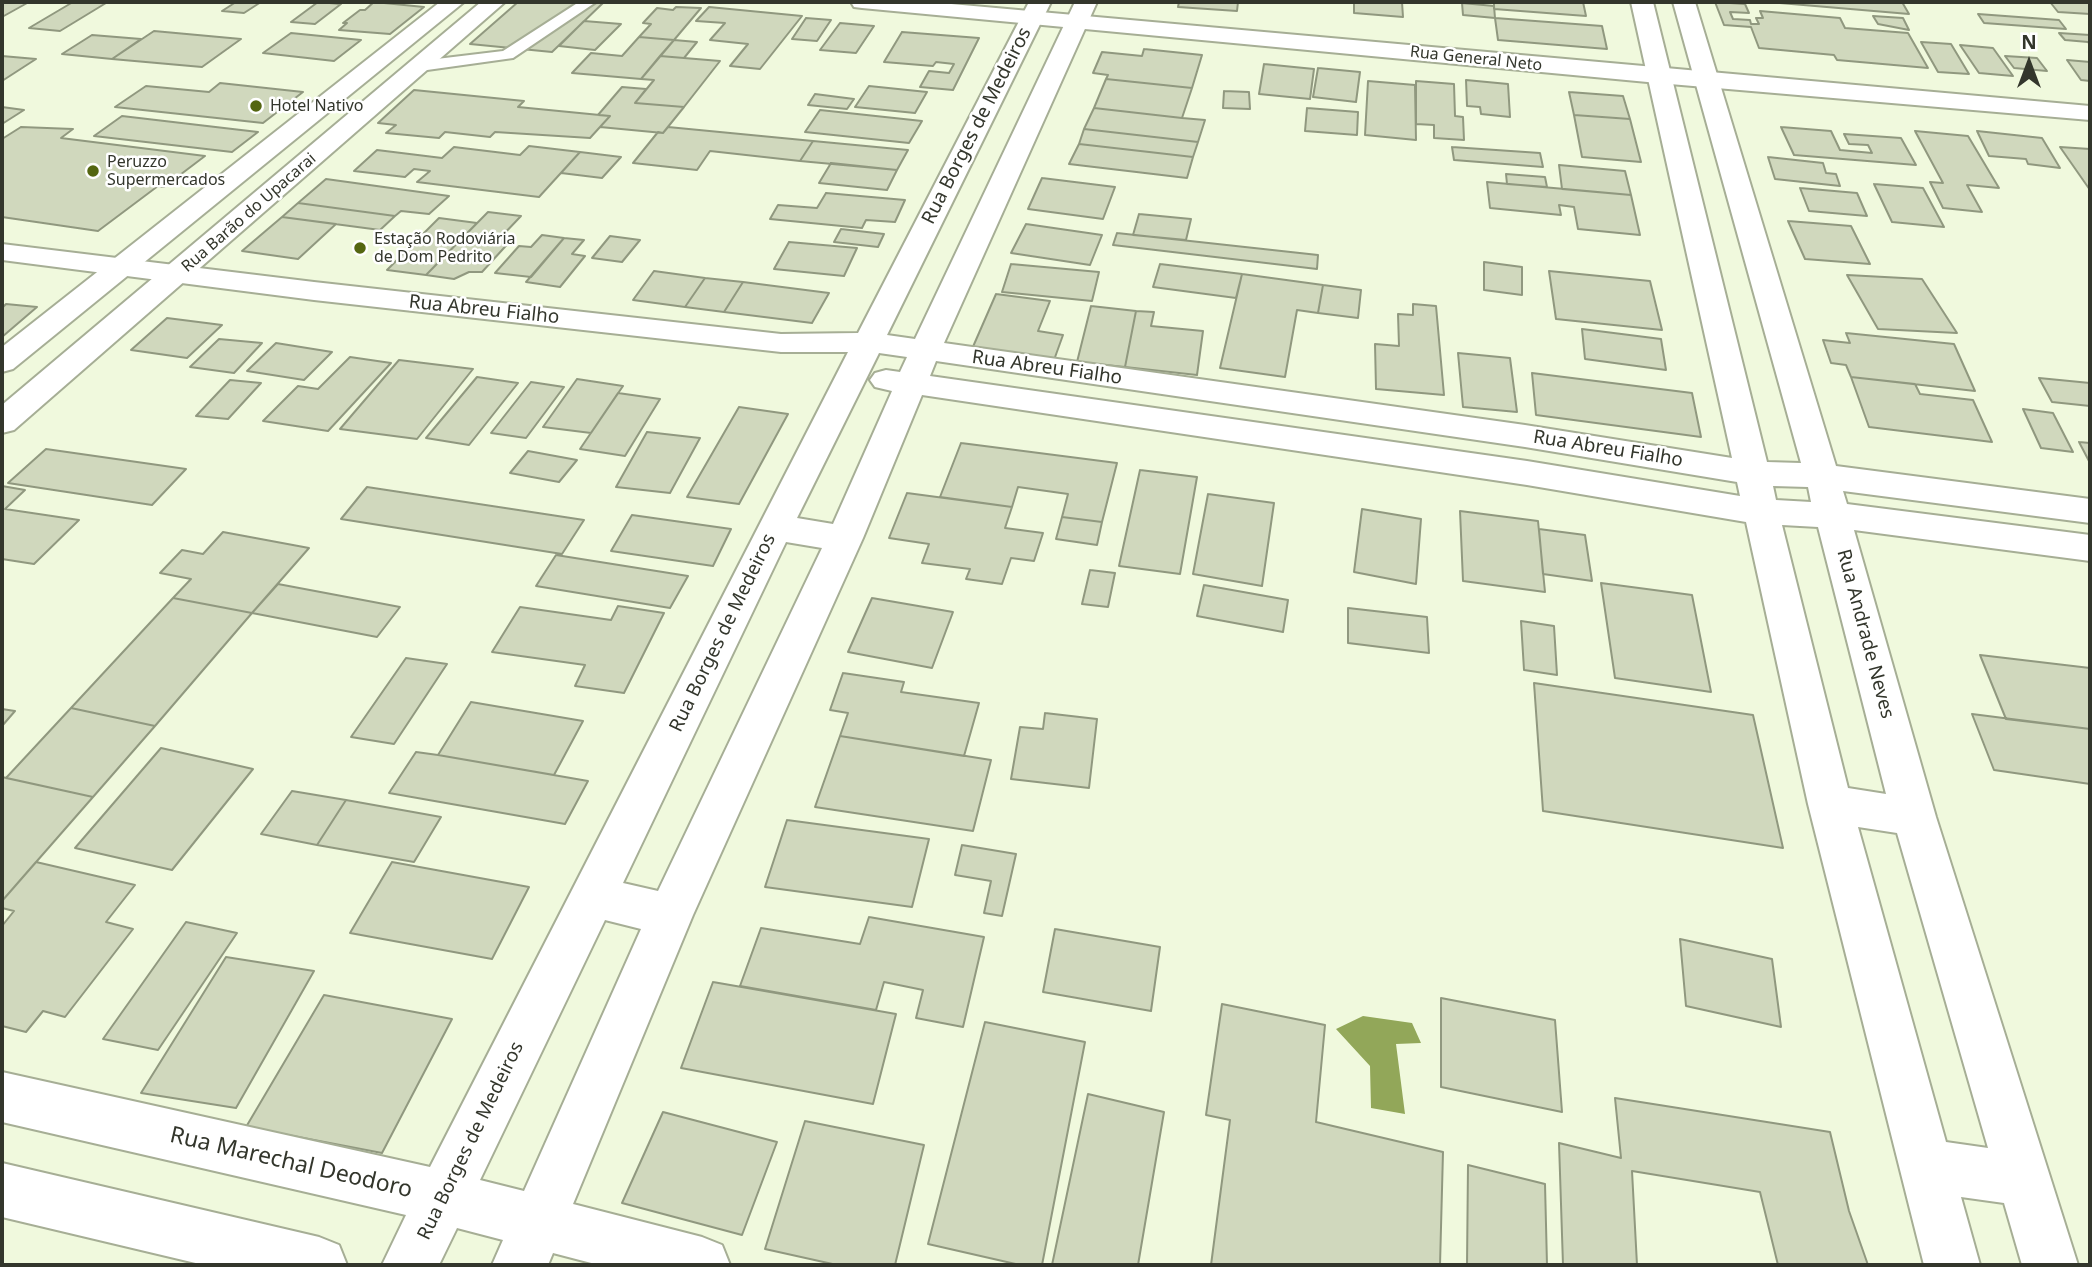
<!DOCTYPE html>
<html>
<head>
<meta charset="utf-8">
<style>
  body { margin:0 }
  #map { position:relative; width:2092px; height:1267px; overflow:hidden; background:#f0f9dd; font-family:"Noto Sans",sans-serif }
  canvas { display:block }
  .frame { position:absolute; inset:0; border:4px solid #33362c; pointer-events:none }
  .north { position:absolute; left:1994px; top:28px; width:70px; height:70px; -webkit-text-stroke:5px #fff; paint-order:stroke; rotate:0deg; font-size:19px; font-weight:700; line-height:28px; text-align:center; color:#33362c }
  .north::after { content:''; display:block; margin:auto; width:24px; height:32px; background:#33362c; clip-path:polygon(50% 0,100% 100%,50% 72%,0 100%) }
</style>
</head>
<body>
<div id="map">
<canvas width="2092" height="1267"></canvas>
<div class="frame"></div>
<div class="north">N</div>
</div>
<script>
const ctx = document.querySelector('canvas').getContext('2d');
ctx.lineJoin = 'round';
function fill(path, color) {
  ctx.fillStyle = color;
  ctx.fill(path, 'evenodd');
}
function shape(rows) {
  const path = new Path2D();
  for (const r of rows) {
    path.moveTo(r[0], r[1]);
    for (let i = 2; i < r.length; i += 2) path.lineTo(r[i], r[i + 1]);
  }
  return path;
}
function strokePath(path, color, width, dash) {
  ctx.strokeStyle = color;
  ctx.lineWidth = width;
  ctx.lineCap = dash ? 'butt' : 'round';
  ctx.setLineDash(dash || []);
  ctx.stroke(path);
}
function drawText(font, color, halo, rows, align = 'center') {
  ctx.font = font + ' "Noto Sans",sans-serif';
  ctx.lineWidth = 5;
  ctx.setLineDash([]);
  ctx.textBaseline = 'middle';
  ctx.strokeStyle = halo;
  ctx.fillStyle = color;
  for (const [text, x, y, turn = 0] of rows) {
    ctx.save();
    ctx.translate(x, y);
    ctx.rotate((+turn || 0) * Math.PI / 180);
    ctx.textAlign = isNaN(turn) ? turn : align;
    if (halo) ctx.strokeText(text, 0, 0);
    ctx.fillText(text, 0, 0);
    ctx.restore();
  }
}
fill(shape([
  [1363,1016,1412,1023,1421,1043,1396,1044,1405,1114,1371,1108,1370,1066,1336,1029]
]), '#92a759');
const building = shape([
  [2,2,29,2,2,17,2,2],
  [73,2,106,3,60,31,29,28,73,2],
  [236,2,261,2,244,13,222,11,236,2],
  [318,2,341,4,315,24,291,22,318,2],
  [374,2,424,7,390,34,339,30,347,23,343,23,360,10,365,10,374,2],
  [518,2,604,2,552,52,470,44,518,2],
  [1179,2,1238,2,1237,11,1178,7,1179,2],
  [1354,2,1402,2,1403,17,1354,13,1354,2],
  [1494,2,1583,2,1586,16,1494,9,1494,2],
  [1715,2,1745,4,1749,13,1730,12,1733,19,1750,20,1751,24,1759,24,1756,18,1763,18,1760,11,1840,18,1845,28,1908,33,1928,68,1837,60,1834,55,1759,48,1751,27,1724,25,1715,2],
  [1768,2,1902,2,1909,14,1768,2],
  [2050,2,2090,2,2090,14,2058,12,2050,2],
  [1462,3,1494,6,1495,18,1463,15,1462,3],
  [676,7,701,8,674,40,639,37,651,24,643,23,657,8,673,10,676,7],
  [709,7,802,16,760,69,730,66,748,44,710,40,725,23,696,21,709,7],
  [1978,14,2059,20,2066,29,1984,23,1978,14],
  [1873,16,1903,18,1909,30,1878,24,1873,16],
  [806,18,831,20,817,41,792,39,806,18],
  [1495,18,1602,26,1607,49,1498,40,1495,18],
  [584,21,621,24,595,50,559,46,584,21],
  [840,23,874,26,856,53,820,50,840,23],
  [154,31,241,39,202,67,112,59,154,31],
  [902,32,979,38,953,90,920,87,929,71,949,73,954,64,936,62,933,66,884,62,902,32],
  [291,33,361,40,334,61,263,53,291,33],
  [2059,33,2090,35,2090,45,2088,42,2065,40,2059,33],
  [92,35,141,39,112,59,62,54,92,35],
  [639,37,674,40,641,79,572,73,591,53,622,56,639,37],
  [674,40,697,42,684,58,660,56,674,40],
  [1921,42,1951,44,1969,74,1938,72,1921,42],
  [1960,45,1993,48,2013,76,1979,73,1960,45],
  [1144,49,1202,55,1192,88,1106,79,1108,75,1093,73,1102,52,1142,56,1144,49],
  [2,56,36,59,2,81,2,56],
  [660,56,720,61,684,107,635,103,654,80,641,79,660,56],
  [2005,56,2037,58,2047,71,2014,68,2005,56],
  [2067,60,2090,62,2090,81,2081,80,2067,60],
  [1264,64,1314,69,1310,99,1259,94,1264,64],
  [1318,68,1360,72,1356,102,1313,97,1318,68],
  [1106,79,1192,88,1182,118,1094,108,1106,79],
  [1466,80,1508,84,1510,117,1481,114,1480,107,1467,106,1466,80],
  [1368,81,1415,85,1416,140,1365,135,1368,81],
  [1416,81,1454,84,1455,116,1463,117,1464,140,1434,138,1434,125,1416,124,1416,81],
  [220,83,303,92,263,123,115,107,146,86,209,92,220,83],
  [869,86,927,92,915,113,855,107,869,86],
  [622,87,646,89,635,103,684,107,663,133,600,127,610,116,598,115,622,87],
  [414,90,524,101,518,107,610,116,590,138,495,132,490,137,445,132,439,138,386,133,396,125,378,123,414,90],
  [1224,91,1249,92,1250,109,1223,108,1224,91],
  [1569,92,1623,96,1630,119,1574,115,1569,92],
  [815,94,854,99,847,109,808,105,815,94],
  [2,107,24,110,2,124,2,107],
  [1094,108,1182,118,1205,120,1198,142,1084,129,1094,108],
  [1307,108,1358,112,1357,135,1305,131,1307,108],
  [820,110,922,121,909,143,805,132,820,110],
  [1574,115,1630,119,1641,162,1582,157,1574,115],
  [122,116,258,132,232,152,94,136,122,116],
  [21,127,73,129,61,138,205,156,164,187,158,186,98,231,2,217,2,139,21,127],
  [668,127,813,141,800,161,710,151,697,170,633,163,658,132,663,133,668,127],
  [1781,127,1831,131,1840,150,1872,153,1868,145,1849,144,1844,134,1901,138,1916,165,1794,155,1781,127],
  [1084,129,1198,142,1193,157,1079,144,1084,129],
  [1915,131,1968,136,1999,188,1967,185,1982,212,1943,208,1930,182,1943,183,1915,131],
  [1977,131,2042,138,2060,168,2028,164,2026,159,1989,156,1977,131],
  [813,141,908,150,897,170,800,161,813,141],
  [1079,144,1193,157,1187,178,1069,164,1079,144],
  [529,146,580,152,539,197,417,182,430,171,414,169,405,177,354,171,377,150,442,158,454,147,520,155,529,146],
  [1452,147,1540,153,1543,167,1454,160,1452,147],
  [2060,147,2090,149,2090,190,2060,147],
  [580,152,621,157,602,178,561,173,580,152],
  [1768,157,1823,163,1826,173,1836,174,1840,186,1775,179,1768,157],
  [831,163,897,170,887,190,819,183,831,163],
  [1559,165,1625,171,1631,195,1562,189,1559,165],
  [1506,174,1545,177,1547,187,1507,184,1506,174],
  [1042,178,1115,187,1103,219,1028,209,1042,178],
  [326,179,449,196,429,214,401,211,395,216,298,203,326,179],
  [1487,182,1631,195,1640,235,1578,229,1574,207,1559,205,1561,215,1490,208,1487,182],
  [1874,184,1923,188,1944,227,1892,222,1874,184],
  [1800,188,1857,193,1867,216,1809,211,1800,188],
  [826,193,905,200,895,222,866,220,862,228,770,219,778,205,817,208,826,193],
  [298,203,395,216,380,230,282,217,298,203],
  [488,212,521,216,501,237,513,238,482,272,469,272,454,279,426,275,488,212],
  [1139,214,1191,219,1186,240,1133,235,1139,214],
  [282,217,336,224,298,259,242,251,282,217],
  [439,218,477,223,426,275,387,270,439,218],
  [1788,221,1851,226,1870,264,1805,259,1788,221],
  [1026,224,1102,235,1090,265,1011,253,1026,224],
  [841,229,884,234,878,247,834,242,841,229],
  [1117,233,1318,255,1317,269,1113,245,1117,233],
  [542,235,564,238,531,277,495,273,519,246,531,247,542,235],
  [610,236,640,240,622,262,592,258,610,236],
  [564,238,584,240,572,254,585,256,560,287,526,282,564,238],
  [789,242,857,248,844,276,774,269,789,242],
  [1484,262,1522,267,1522,295,1484,290,1484,262],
  [1011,264,1099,272,1092,301,1002,292,1011,264],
  [1160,264,1242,274,1236,298,1153,287,1160,264],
  [654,271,705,278,685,307,633,300,654,271],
  [1549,271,1650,281,1662,330,1556,319,1549,271],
  [1242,274,1323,285,1318,313,1297,310,1285,377,1220,368,1242,274],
  [1847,275,1922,279,1957,333,1878,329,1847,275],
  [705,278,743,282,724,312,685,307,705,278],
  [743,282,829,293,812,323,724,312,743,282],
  [1323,285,1361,290,1358,318,1318,313,1323,285],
  [996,294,1050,301,1038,331,1063,335,1054,360,972,349,996,294],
  [6,304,37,307,2,337,2,308,6,304],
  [1413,304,1436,306,1444,395,1376,389,1375,344,1399,346,1398,314,1413,315,1413,304],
  [1091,306,1136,311,1125,367,1077,362,1091,306],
  [1136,311,1154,312,1151,326,1203,331,1197,375,1125,367,1136,311],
  [167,318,222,325,187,358,131,350,167,318],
  [1582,329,1661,339,1666,370,1585,359,1582,329],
  [1846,333,1954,344,1975,391,1851,377,1846,365,1831,363,1823,340,1850,343,1846,333],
  [219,339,262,343,234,373,190,367,219,339],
  [276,343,332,352,304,380,247,371,276,343],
  [1458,353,1510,358,1517,412,1463,407,1458,353],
  [350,357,391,363,328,431,263,421,298,386,318,389,350,357],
  [399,360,473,369,417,439,340,429,399,360],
  [1532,373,1692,393,1701,437,1536,415,1532,373],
  [477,377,518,383,469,445,426,438,477,377],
  [1851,377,1915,384,1920,394,1973,400,1992,442,1869,427,1851,377],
  [2039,378,2090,383,2090,406,2052,402,2039,378],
  [577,379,623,386,591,433,543,427,577,379],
  [230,380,261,383,228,419,196,416,230,380],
  [531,382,564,387,526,438,491,433,531,382],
  [618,393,660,399,625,456,580,449,618,393],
  [739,407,788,414,739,504,687,497,739,407],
  [2023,409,2053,413,2073,452,2041,448,2023,409],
  [647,432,700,438,670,493,616,487,647,432],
  [2079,442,2090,443,2090,463,2079,442],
  [961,443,1117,463,1102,522,1062,517,1068,494,1018,487,1012,507,940,497,961,443],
  [46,449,186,469,152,505,8,483,46,449],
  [528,451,577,460,559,482,510,473,528,451],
  [1140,470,1197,477,1180,574,1119,566,1140,470],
  [2,486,25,490,5,509,79,520,34,564,2,559,2,486],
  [367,487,584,520,562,554,341,519,367,487],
  [907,493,1012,507,1005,528,1043,533,1034,561,1011,558,1002,584,966,579,970,569,922,563,929,544,889,538,907,493],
  [1208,494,1274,503,1262,586,1193,574,1208,494],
  [1362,509,1421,519,1416,584,1354,572,1362,509],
  [1460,511,1538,521,1545,592,1463,581,1460,511],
  [632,515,731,529,713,566,611,551,632,515],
  [1062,517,1102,522,1097,545,1056,539,1062,517],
  [1539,529,1585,535,1592,581,1543,574,1539,529],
  [223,532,309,548,252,613,173,598,191,579,160,573,182,550,203,554,223,532],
  [556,555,688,576,670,608,536,586,556,555],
  [1090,570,1115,573,1108,607,1082,604,1090,570],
  [1601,583,1692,595,1711,692,1615,678,1601,583],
  [278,584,400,607,377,637,252,613,278,584],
  [1204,585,1288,600,1283,632,1197,616,1204,585],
  [173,598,252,613,155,726,71,708,173,598],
  [872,598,953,612,932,668,848,652,872,598],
  [618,606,664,613,624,693,575,686,585,665,492,652,520,607,611,620,618,606],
  [1348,608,1427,617,1429,653,1348,643,1348,608],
  [1521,621,1554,626,1557,675,1524,670,1521,621],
  [1980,655,2090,668,2090,729,2006,719,1980,655],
  [406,658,447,664,394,744,351,737,406,658],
  [843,673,904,682,901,692,979,703,964,756,840,736,848,713,830,710,843,673],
  [1534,683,1753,715,1783,848,1543,811,1534,683],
  [471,702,583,721,554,775,438,755,471,702],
  [71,708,155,726,93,797,6,778,71,708],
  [2,709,15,711,2,726,2,709],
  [1045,713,1097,719,1089,788,1011,779,1020,727,1043,729,1045,713],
  [1972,714,2090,729,2090,784,1994,770,1972,714],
  [840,736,991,760,973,831,815,807,840,736],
  [161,748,253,769,172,870,75,848,161,748],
  [416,752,438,755,588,781,565,824,389,793,416,752],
  [2,777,93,797,2,901,2,777],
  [292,791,346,800,317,845,261,834,292,791],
  [346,800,441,817,414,862,317,845,346,800],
  [787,820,929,839,912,907,765,887,787,820],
  [962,845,1016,854,1002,916,984,913,991,881,955,875,962,845],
  [36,862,135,885,106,922,133,929,65,1017,43,1011,26,1032,2,1026,2,926,14,911,2,908,2,901,36,862],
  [392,862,529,887,492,959,350,933,392,862],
  [869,917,984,937,963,1027,916,1018,923,990,884,982,876,1010,740,986,761,928,860,944,869,917],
  [186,922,237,933,158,1050,103,1039,186,922],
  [1055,929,1160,947,1151,1011,1043,992,1055,929],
  [1680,939,1772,959,1781,1027,1686,1006,1680,939],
  [226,957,314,971,236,1108,141,1093,226,957],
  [713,982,896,1014,873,1104,681,1068,713,982],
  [324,995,452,1019,382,1153,246,1127,324,995],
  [1441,998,1555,1020,1562,1112,1441,1087,1441,998],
  [1222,1004,1325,1025,1316,1122,1443,1152,1440,1265,1211,1265,1230,1120,1206,1115,1222,1004],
  [985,1022,1085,1042,1042,1265,1020,1265,928,1244,985,1022],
  [1088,1094,1164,1112,1138,1265,1052,1265,1088,1094],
  [1615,1098,1830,1132,1849,1211,1868,1265,1778,1265,1760,1192,1632,1171,1637,1265,1563,1265,1559,1143,1621,1158,1615,1098],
  [663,1112,777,1142,742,1235,622,1203,663,1112],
  [805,1121,924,1145,895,1265,837,1265,765,1249,805,1121],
  [1468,1165,1545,1184,1547,1265,1467,1265,1468,1165]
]);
fill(building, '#d0d8bd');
strokePath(building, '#90987f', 2);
const service = shape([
  [579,2,596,2,513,58,420,71,412,66,420,61,503,51,579,2]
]);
const minor = shape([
  [1029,2,1051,2,887,335,915,339,1075,2,1097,2,944,343,1525,425,1732,458,1631,2,1653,2,1767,462,1801,463,1673,2,1695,2,1836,466,2090,499,2090,523,1843,491,1847,504,2090,535,2090,561,1854,530,1936,817,2078,1265,2022,1265,2004,1203,1961,1197,1980,1265,1924,1265,1808,804,1746,522,1527,485,922,395,863,538,693,915,573,1204,702,1237,722,1245,730,1265,599,1265,553,1253,548,1265,492,1265,503,1240,457,1228,439,1265,382,1265,406,1215,2,1122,2,1072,430,1167,848,352,781,352,314,300,2,260,2,244,314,282,781,334,858,333,1029,2],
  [879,353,907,357,900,372,886,370,875,373,870,380,875,387,892,391,833,524,797,518,879,353],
  [936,361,1525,447,1737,482,1740,496,1527,461,930,376,936,361],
  [1773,486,1808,487,1811,502,1776,500,1773,486],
  [1782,525,1818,527,1886,794,1848,788,1782,525],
  [786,542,822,548,658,891,623,883,786,542],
  [1858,827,1897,833,1988,1148,1946,1142,1858,827],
  [605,920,641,929,524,1191,480,1180,605,920],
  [2,1163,319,1237,339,1245,347,1265,204,1265,2,1217,2,1163]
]);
const tertiary = shape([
  [440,2,464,2,13,369,2,372,2,347,440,2],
  [481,2,505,2,14,430,2,433,2,405,481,2],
  [851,2,929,2,2090,106,2090,120,1658,83,862,8,854,7,851,2]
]);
strokePath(service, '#a6ae95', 4);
strokePath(minor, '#a6ae95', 4);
strokePath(tertiary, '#a6ae95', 4);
fill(service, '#fff');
fill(minor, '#fff');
fill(tertiary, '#fff');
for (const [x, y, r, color] of [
  [256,106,7,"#546611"],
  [93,171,7,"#546611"],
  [360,248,7,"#546611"]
]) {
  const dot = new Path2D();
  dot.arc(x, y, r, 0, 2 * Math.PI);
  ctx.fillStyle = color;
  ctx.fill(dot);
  strokePath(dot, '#fff', 2.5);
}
drawText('16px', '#33362c', '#fff', [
  ["Rua General Neto",1476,59,6],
  ["Rua Barão do Upacarai",249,213,-41]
]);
drawText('16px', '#33362c', '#fff', [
  ["Hotel Nativo",270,106],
  ["Peruzzo",107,162],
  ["Supermercados",107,180],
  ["Estação Rodoviária",374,239],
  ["de Dom Pedrito",374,257]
], 'left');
drawText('19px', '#33362c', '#fff', [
  ["Rua Borges de Medeiros",977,126,-63],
  ["Rua Abreu Fialho",484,310,6],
  ["Rua Abreu Fialho",1047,368,8],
  ["Rua Abreu Fialho",1608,449,9],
  ["Rua Borges de Medeiros",723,633,-64],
  ["Rua Andrade Neves",1865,634,75],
  ["Rua Borges de Medeiros",471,1141,-64]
]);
drawText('23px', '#33362c', '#fff', [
  ["Rua Marechal Deodoro",291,1163,13]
]);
</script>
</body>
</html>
